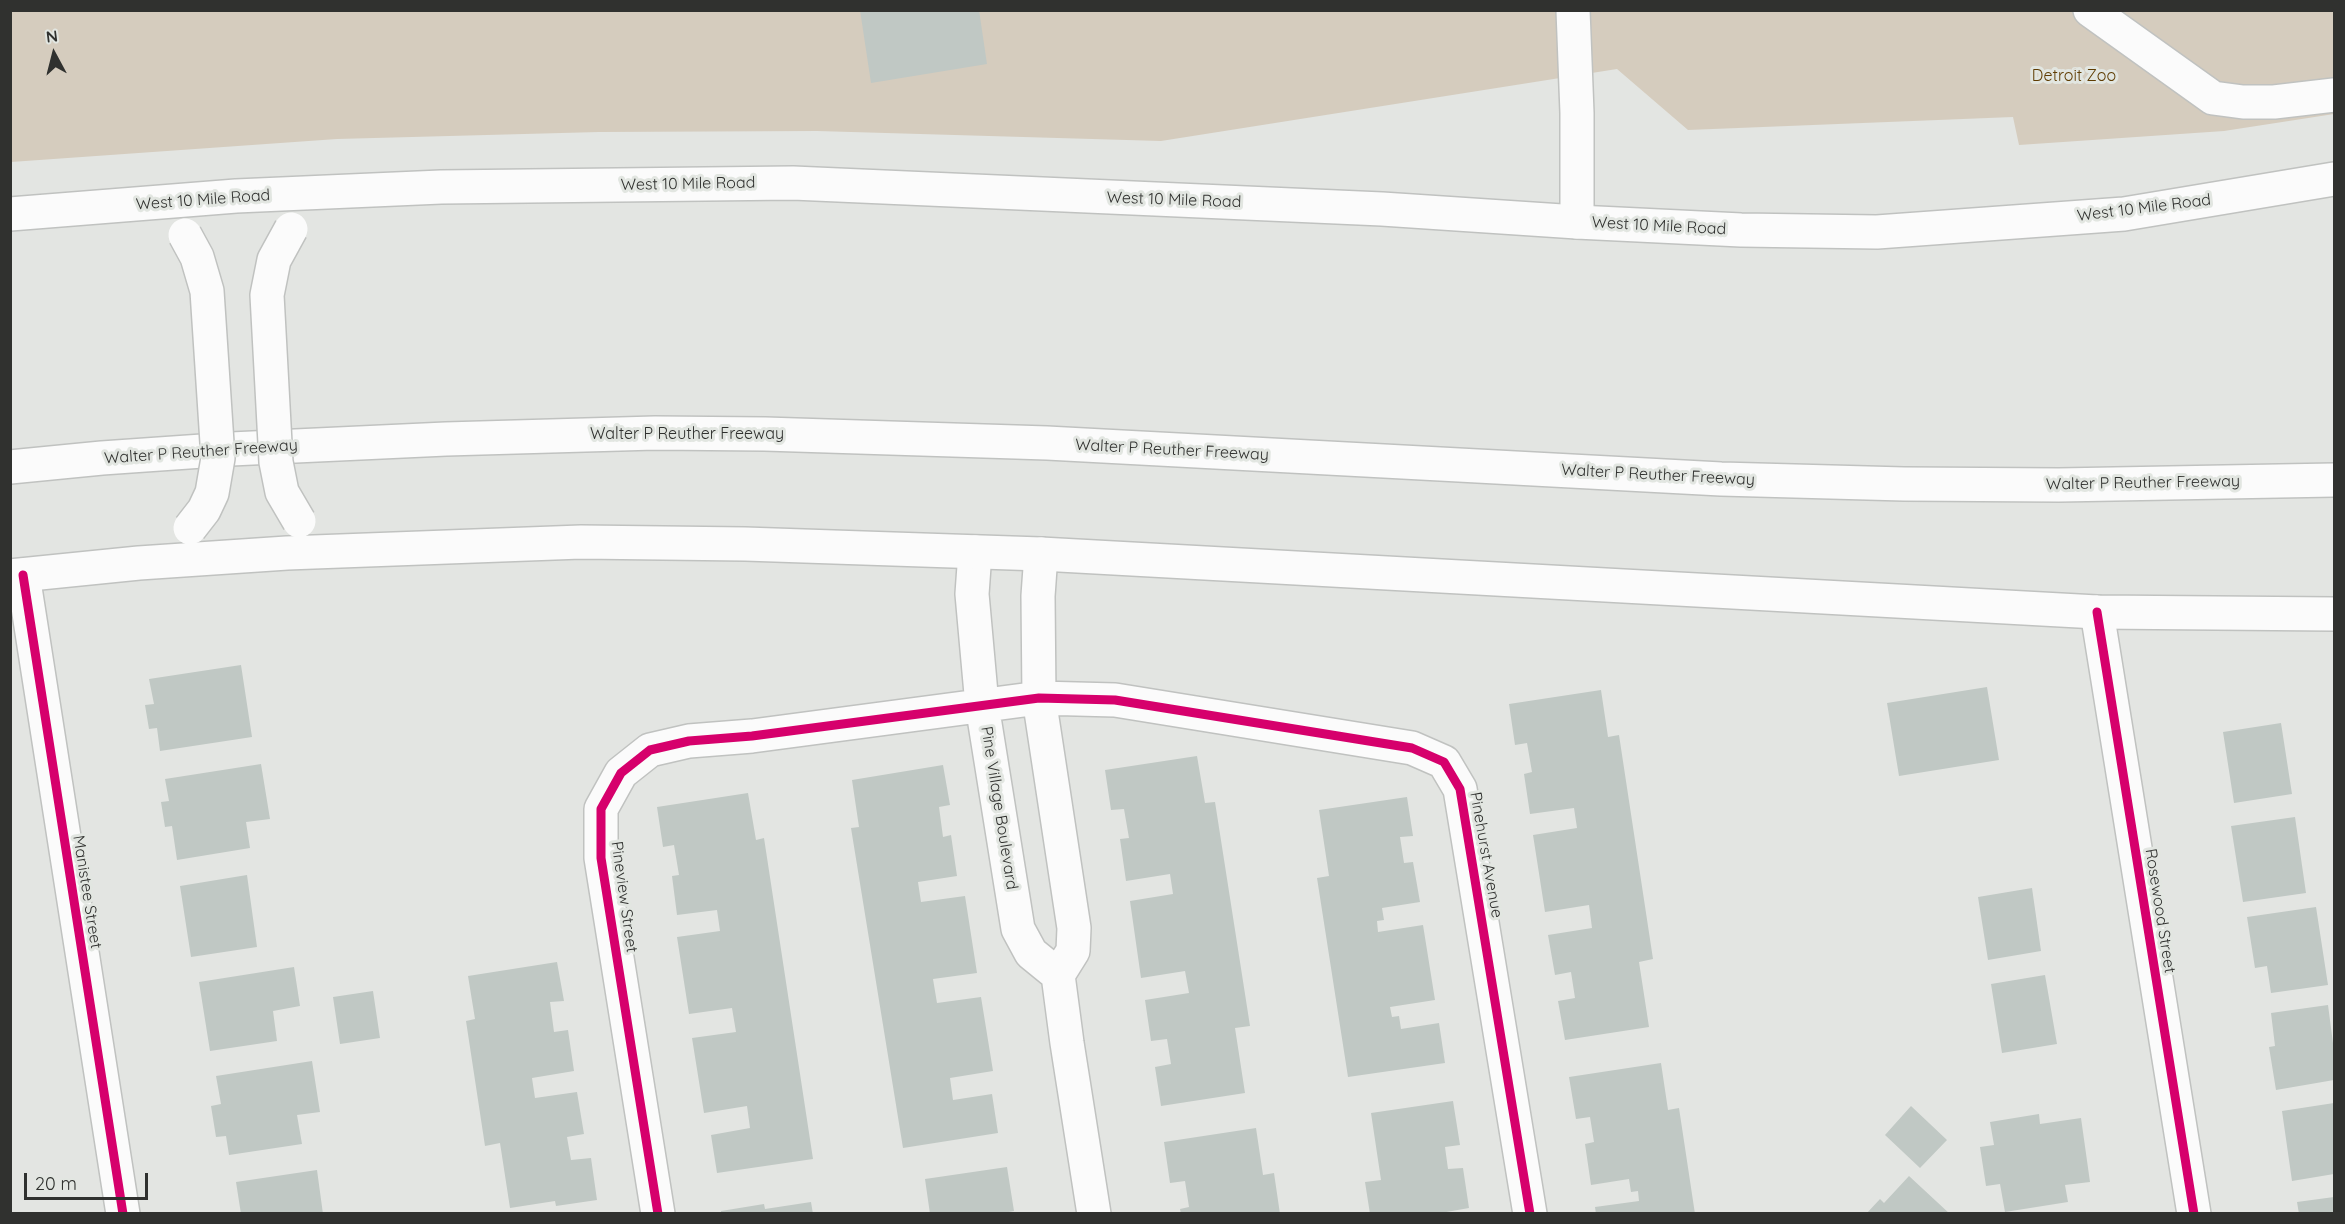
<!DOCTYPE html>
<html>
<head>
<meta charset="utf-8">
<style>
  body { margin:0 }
  #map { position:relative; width:2345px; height:1224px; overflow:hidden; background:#e3e5e2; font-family:Quicksand,sans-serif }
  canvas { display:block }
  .frame { position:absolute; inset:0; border:12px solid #30312f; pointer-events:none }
  .north { position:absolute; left:24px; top:24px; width:60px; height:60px; -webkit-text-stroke:4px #e2e6e1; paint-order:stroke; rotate:353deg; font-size:16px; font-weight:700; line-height:24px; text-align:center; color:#30312f }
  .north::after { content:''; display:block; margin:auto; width:21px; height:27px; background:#30312f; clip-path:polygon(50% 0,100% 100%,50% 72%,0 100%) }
  .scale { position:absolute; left:24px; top:1173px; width:124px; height:27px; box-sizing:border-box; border:3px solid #30312f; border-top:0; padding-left:8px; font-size:18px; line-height:21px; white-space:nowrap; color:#30312f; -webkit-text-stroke:4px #e2e6e1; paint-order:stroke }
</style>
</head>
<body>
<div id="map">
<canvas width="2345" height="1224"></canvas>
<div class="frame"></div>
<div class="north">N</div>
<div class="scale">20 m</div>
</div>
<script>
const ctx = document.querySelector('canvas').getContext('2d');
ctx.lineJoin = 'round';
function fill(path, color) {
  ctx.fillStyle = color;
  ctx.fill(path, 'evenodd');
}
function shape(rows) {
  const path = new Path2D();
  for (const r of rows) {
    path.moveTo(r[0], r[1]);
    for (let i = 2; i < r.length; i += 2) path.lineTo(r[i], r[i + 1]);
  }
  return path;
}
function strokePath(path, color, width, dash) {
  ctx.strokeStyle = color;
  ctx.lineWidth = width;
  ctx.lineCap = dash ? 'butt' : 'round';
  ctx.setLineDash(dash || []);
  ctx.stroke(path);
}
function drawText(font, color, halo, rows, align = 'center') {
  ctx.font = font + ' Quicksand,sans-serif';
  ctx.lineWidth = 6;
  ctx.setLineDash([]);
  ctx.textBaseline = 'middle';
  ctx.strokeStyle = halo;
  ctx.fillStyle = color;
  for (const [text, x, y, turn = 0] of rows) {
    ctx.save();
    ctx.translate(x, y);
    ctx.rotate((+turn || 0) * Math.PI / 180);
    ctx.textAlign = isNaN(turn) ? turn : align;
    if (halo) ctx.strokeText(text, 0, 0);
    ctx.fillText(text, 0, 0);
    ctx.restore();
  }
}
fill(shape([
  [11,11,2334,11,2334,114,2224,131,2019,145,2013,117,1688,130,1617,69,1161,141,817,131,599,132,337,139,11,162]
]), '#d5ccbe');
fill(shape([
  [860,10,979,10,987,64,871,83],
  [241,665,252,737,160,751,157,728,149,729,145,705,154,704,149,679],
  [1987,687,1999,760,1899,776,1887,703],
  [1601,690,1608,737,1619,735,1653,959,1639,962,1649,1027,1565,1040,1558,1001,1575,998,1571,972,1555,975,1548,935,1592,928,1589,905,1545,912,1533,835,1577,828,1574,808,1530,814,1524,774,1532,772,1527,743,1515,745,1509,704],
  [2281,723,2292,794,2234,803,2223,732],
  [1197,756,1205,803,1215,802,1250,1026,1235,1028,1245,1093,1161,1106,1155,1067,1171,1064,1167,1039,1151,1041,1145,1000,1189,993,1185,971,1141,978,1130,901,1173,894,1170,874,1126,881,1120,839,1129,838,1124,809,1111,810,1105,770],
  [261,764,270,819,246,822,250,848,177,860,172,826,165,827,161,802,169,801,165,779],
  [943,765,950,805,939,807,943,837,951,835,957,876,918,882,921,902,965,896,977,973,933,979,937,1003,981,997,993,1071,950,1078,953,1100,992,1094,998,1133,903,1148,851,828,859,827,852,780],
  [748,793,756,840,764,838,813,1159,717,1173,711,1135,750,1128,747,1106,704,1113,692,1038,736,1032,732,1008,689,1014,677,937,720,931,717,910,677,915,672,876,679,875,674,845,663,847,657,807],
  [1407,797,1413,836,1400,837,1404,863,1413,862,1420,902,1382,908,1384,920,1377,921,1378,932,1423,925,1435,1000,1390,1007,1392,1017,1399,1016,1401,1029,1439,1023,1445,1063,1348,1077,1317,878,1329,876,1319,810],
  [2295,817,2306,893,2243,902,2231,826],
  [247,875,257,947,191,957,180,886],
  [2032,888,2041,951,1988,960,1978,897],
  [2316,907,2328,985,2271,993,2267,966,2255,968,2247,917],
  [557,962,564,1001,550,1002,554,1032,568,1030,574,1071,532,1078,535,1098,577,1092,584,1134,567,1137,571,1160,591,1158,597,1200,556,1206,555,1201,510,1208,500,1143,485,1146,466,1021,475,1019,468,976],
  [294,967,300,1006,273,1011,277,1041,210,1051,199,982],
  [2045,975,2057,1044,2002,1053,1991,984],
  [373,991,380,1038,340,1044,333,997],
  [2328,1005,2334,1051,2334,1080,2276,1090,2269,1047,2275,1046,2271,1013],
  [312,1061,320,1112,297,1115,302,1144,229,1155,226,1136,216,1137,211,1106,221,1104,216,1076],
  [1661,1063,1668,1110,1679,1108,1695,1214,1596,1214,1595,1207,1639,1201,1638,1191,1631,1192,1629,1179,1591,1185,1585,1144,1594,1142,1590,1117,1576,1119,1569,1077],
  [1453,1101,1460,1145,1445,1147,1448,1169,1463,1168,1469,1208,1435,1214,1370,1214,1365,1182,1381,1180,1371,1113],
  [2334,1103,2334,1174,2292,1181,2282,1111],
  [1911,1106,1947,1140,1920,1168,1885,1135],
  [2039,1114,2040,1124,2081,1118,2090,1182,2065,1185,2068,1202,2005,1212,2000,1184,1986,1186,1980,1147,1994,1145,1990,1122],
  [1256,1128,1263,1175,1274,1173,1280,1214,1181,1214,1180,1209,1189,1207,1185,1181,1170,1183,1164,1142],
  [1007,1167,1014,1211,998,1214,930,1214,925,1179],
  [317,1170,323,1214,241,1214,236,1182],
  [1909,1176,1950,1214,1866,1214,1880,1199,1884,1203],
  [2334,1197,2334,1214,2299,1214,2297,1202],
  [811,1202,813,1214,721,1214,721,1211,764,1204,765,1209]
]), '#c0c8c4');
const minor = shape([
  [1573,10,1577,113,1577,222],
  [2090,10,2213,98,2243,102,2274,102,2334,95],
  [975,552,972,594,982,705,1018,929,1031,953,1058,975],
  [1041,554,1038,596,1039,698,1074,928,1073,951,1058,975,1067,1043,1094,1214],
  [23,575,123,1214],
  [2097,612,2194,1214],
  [658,1214,601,858,601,809,621,773,650,750,689,741,752,736,1039,698,1115,700,1412,748,1444,762,1460,789,1530,1214]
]);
const major = shape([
  [10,214,236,196,441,187,793,183,1382,209,1577,222,1741,230,1877,232,2124,214,2334,179],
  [10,576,139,563,287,553,581,542,745,544,1041,554,2097,612,2334,614]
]);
const highway = shape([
  [10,467,102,458,231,449,446,439,655,433,765,434,1047,443,1721,479,1904,484,2059,485,2334,480]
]);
strokePath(minor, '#c0c2c0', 36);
strokePath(major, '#c0c2c0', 36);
strokePath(highway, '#c0c2c0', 36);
strokePath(minor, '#fbfbfb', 33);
strokePath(major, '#fbfbfb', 33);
strokePath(highway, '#fbfbfb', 33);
const majorBridge = shape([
  [291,229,274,260,267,295,276,462,282,492,299,521],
  [185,235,197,257,207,291,218,458,212,493,204,510,190,528]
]);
strokePath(majorBridge, '#c0c2c0', 36, []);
strokePath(majorBridge, '#fbfbfb', 33);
strokePath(shape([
  [23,575,123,1214],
  [2097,612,2194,1214],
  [658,1214,601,858,601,809,621,773,650,750,689,741,752,736,1039,698,1115,700,1412,748,1444,762,1460,789,1530,1214]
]), '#d6006c', 9);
drawText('16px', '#5f3c02', '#e2e6e1', [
  ["Detroit Zoo",2074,76]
]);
drawText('16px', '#30312f', '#e2e6e1', [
  ["West 10 Mile Road",688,184,-1],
  ["West 10 Mile Road",203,200,-4],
  ["West 10 Mile Road",1174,200,2],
  ["West 10 Mile Road",2144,208,-7],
  ["West 10 Mile Road",1659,226,3],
  ["Walter P Reuther Freeway",687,434],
  ["Walter P Reuther Freeway",1172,450,3],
  ["Walter P Reuther Freeway",201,452,-4],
  ["Walter P Reuther Freeway",1658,475,3],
  ["Walter P Reuther Freeway",2143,483,-1],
  ["Pine Village Boulevard",999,808,81],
  ["Pinehurst Avenue",1486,855,80],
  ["Manistee Street",87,892,81],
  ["Pineview Street",624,897,82],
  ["Rosewood Street",2160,911,81]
]);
</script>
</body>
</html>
